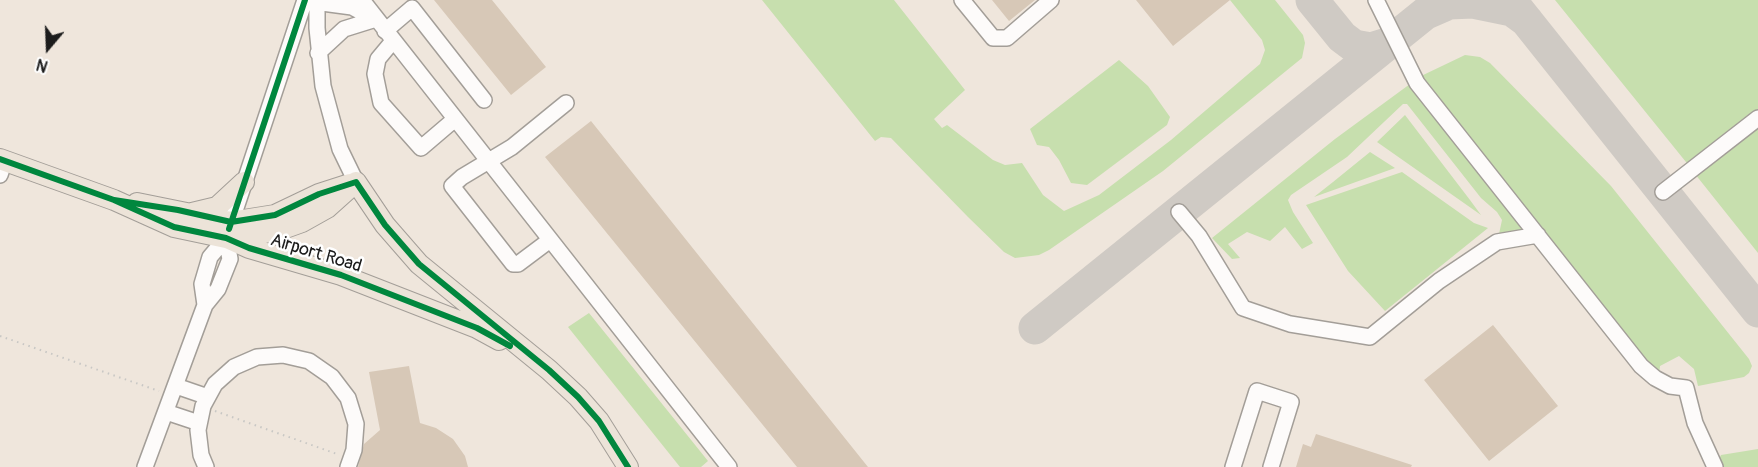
<!DOCTYPE html>
<html>
<head>
<meta charset="utf-8">
<style>
  body { margin:0 }
  #map { position:relative; width:1758px; height:467px; overflow:hidden; background:#efe6dc; font-family:Pangolin,sans-serif }
  canvas { display:block }
  .north { position:absolute; left:18px; top:18px; width:60px; height:60px; -webkit-text-stroke:4px #fff; paint-order:stroke; rotate:199deg; font-size:16px; font-weight:700; line-height:24px; text-align:center; color:#1c1c1c }
  .north::after { content:''; display:block; margin:auto; width:21px; height:27px; background:#1c1c1c; clip-path:polygon(50% 0,100% 100%,50% 72%,0 100%) }
</style>
</head>
<body>
<div id="map">
<canvas width="1758" height="467"></canvas>
<div class="north">N</div>
</div>
<script>
const ctx = document.querySelector('canvas').getContext('2d');
ctx.lineJoin = 'round';
function fill(path, color) {
  ctx.fillStyle = color;
  ctx.fill(path, 'evenodd');
}
function shape(rows) {
  const path = new Path2D();
  for (const r of rows) {
    path.moveTo(r[0], r[1]);
    for (let i = 2; i < r.length; i += 2) path.lineTo(r[i], r[i + 1]);
  }
  return path;
}
function strokePath(path, color, width, dash) {
  ctx.strokeStyle = color;
  ctx.lineWidth = width;
  ctx.lineCap = dash ? 'butt' : 'round';
  ctx.setLineDash(dash || []);
  ctx.stroke(path);
}
function drawText(font, color, halo, rows, align = 'center') {
  ctx.font = font + ' Pangolin,sans-serif';
  ctx.lineWidth = 5;
  ctx.setLineDash([]);
  ctx.textBaseline = 'middle';
  ctx.strokeStyle = halo;
  ctx.fillStyle = color;
  for (const [text, x, y, turn = 0] of rows) {
    ctx.save();
    ctx.translate(x, y);
    ctx.rotate((+turn || 0) * Math.PI / 180);
    ctx.textAlign = isNaN(turn) ? turn : align;
    if (halo) ctx.strokeText(text, 0, 0);
    ctx.fillText(text, 0, 0);
    ctx.restore();
  }
}
fill(shape([
  [762,0,894,0,965,90,934,119,942,128,947,125,993,160,1005,165,1022,163,1043,195,1064,211,1099,195,1171,140,1260,64,1265,50,1262,40,1230,0,1275,0,1303,35,1305,43,1302,58,1163,171,1049,250,1039,255,1015,258,1004,252,968,217,891,138,881,137,875,141],
  [1555,0,1758,0,1758,112,1690,167],
  [1465,55,1480,57,1490,63,1611,186,1749,359,1752,366,1749,373,1744,377,1698,386,1694,369,1679,356,1660,366,1659,376,1419,77],
  [1119,60,1148,86,1170,117,1167,125,1087,185,1071,183,1059,160,1049,147,1037,145,1030,129],
  [1410,84,1524,228,1522,231,1511,235,1499,234,1502,220,1497,212,1481,198,1407,104,1403,104,1347,157,1291,195,1288,200,1293,212,1313,243,1302,249,1285,227,1270,241,1247,232,1228,244,1240,258,1232,259,1212,238,1335,139],
  [1405,115,1470,200,1481,215,1377,142],
  [1758,123,1758,253,1695,174],
  [1370,152,1395,168,1314,197,1333,182],
  [1402,172,1474,223,1488,228,1385,311,1348,271,1306,205],
  [589,313,708,461,701,467,680,467,568,327],
  [1758,449,1758,467,1721,467,1718,461,1721,455]
]), '#c7dfae');
strokePath(shape([
  [1312,0,1342,37,1354,46,1371,49,1387,44],
  [1510,0,1758,311],
  [1426,13,1449,3,1473,2,1512,10,1527,21],
  [1035,328,1442,0]
]), '#cfcac4', 33);
fill(shape([
  [434,0,492,0,546,67,511,95],
  [992,0,1035,0,1009,21],
  [1136,0,1230,0,1173,46],
  [591,121,868,467,797,467,545,157],
  [1493,325,1558,406,1489,461,1424,380],
  [409,366,420,423,436,428,453,439,465,456,468,467,358,467,364,444,380,430,369,372],
  [1316,434,1412,465,1411,467,1296,467,1303,444,1311,447]
]), '#d7c8b7');
const minor = shape([
  [317,0,317,28,323,86,340,149,356,182],
  [362,0,729,467],
  [962,0,993,38,1007,38,1051,0],
  [1376,0,1417,83,1641,366,1655,378,1670,386,1686,388,1695,423,1715,467],
  [307,1,352,7,373,18],
  [385,31,412,8,484,100],
  [393,41,378,59,375,74,381,103,421,148,455,119],
  [318,53,344,29,376,19],
  [0,175,5,160],
  [1663,192,1758,118],
  [1179,212,1199,236,1243,308,1290,324,1370,337,1439,281,1497,242,1538,235],
  [550,240,518,264,513,264,452,186,462,177,512,147,566,103],
  [205,305,202,284,210,257,226,238,305,0],
  [176,386,208,397],
  [166,412,199,423],
  [145,467,205,305,218,289,230,259,226,238],
  [206,467,201,455,198,430,203,406,215,384,234,367,257,357,283,355,309,361,332,377,348,398,356,424,354,450,348,467],
  [1233,467,1257,391,1291,402,1271,467]
]);
const major = shape([
  [0,159,114,200,174,227,226,238,277,231,302,222,327,208,356,182],
  [356,182,385,225,419,264,549,370,578,397,599,421,628,467],
  [137,203,231,222,275,215,319,194,350,184],
  [192,213,217,207,244,182],
  [229,239,249,248,341,275,477,328,499,340]
]);
strokePath(minor, '#a39e98', 18);
strokePath(major, '#a39e98', 22);
strokePath(shape([
  [0,336,159,391],
  [215,411,337,454]
]), '#c8c7c4', 2, [1.5, 4.5]);
strokePath(minor, '#fdfbfa', 15);
strokePath(major, '#ece3d8', 20);
strokePath(shape([
  [0,159,114,200,174,227,226,238,249,248,341,275,477,328,510,346],
  [114,200,178,210,231,222,275,215,319,194,356,182,385,225,419,264,549,370,578,397,599,421,628,467],
  [229,229,305,0]
]), '#00873e', 6);
drawText('18px', '#1c1c1c', '#fff', [
  ["Airport Road",316,254,17]
]);
</script>
</body>
</html>
